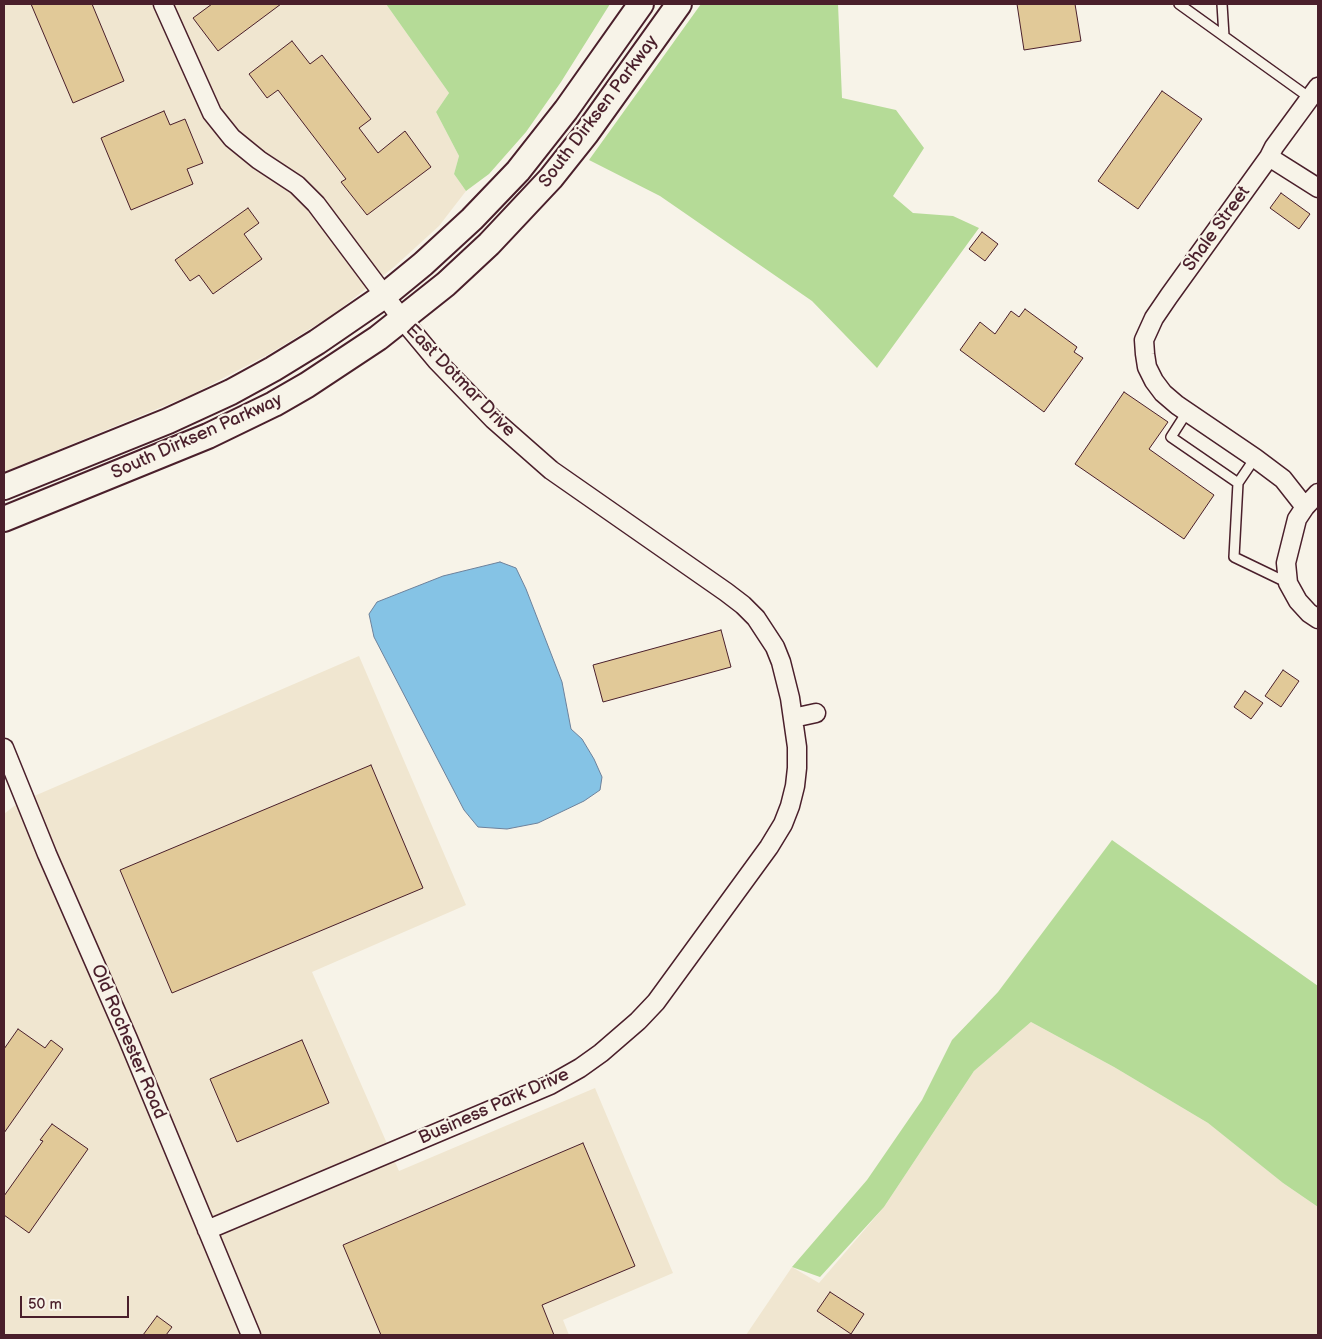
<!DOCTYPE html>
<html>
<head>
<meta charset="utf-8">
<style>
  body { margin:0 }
  #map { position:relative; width:1322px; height:1339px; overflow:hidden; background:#f7f3e8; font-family:"Balsamiq Sans",sans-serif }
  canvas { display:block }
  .frame { position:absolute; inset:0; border:5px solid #4a1f2b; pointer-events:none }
  .scale { position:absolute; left:20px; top:1296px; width:109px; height:22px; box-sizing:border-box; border:2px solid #4a1f2b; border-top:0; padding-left:6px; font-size:15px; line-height:18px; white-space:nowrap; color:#4a1f2b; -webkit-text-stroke:4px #f7f3e8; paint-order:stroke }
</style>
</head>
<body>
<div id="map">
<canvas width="1322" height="1339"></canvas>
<div class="frame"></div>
<div class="scale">50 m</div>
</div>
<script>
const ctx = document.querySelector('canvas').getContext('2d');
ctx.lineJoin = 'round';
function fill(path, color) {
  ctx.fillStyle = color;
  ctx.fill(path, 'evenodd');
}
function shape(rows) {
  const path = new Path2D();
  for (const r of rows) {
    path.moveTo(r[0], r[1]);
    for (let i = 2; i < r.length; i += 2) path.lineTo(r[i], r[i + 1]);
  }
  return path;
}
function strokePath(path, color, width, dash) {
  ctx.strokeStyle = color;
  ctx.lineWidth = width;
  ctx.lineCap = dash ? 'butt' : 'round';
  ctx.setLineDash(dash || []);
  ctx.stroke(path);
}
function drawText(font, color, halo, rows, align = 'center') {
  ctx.font = font + ' "Balsamiq Sans",sans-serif';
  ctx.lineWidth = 4.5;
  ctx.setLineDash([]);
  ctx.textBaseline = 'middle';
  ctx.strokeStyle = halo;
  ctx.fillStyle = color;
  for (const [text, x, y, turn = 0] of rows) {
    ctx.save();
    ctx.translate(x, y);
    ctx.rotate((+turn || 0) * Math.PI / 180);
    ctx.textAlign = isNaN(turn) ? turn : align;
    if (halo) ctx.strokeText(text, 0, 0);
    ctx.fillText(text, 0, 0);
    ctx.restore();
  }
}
fill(shape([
  [4,4,386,4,449,93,436,112,459,156,454,174,466,191,439,226,394,267,331,316,269,354,191,395,4,472],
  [359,656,466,905,312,972,399,1171,595,1088,673,1273,563,1320,569,1335,4,1335,4,814,18,803],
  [1031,1022,1114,1067,1208,1123,1283,1183,1318,1207,1318,1335,746,1335,792,1267,819,1283,884,1207,974,1071]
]), '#f0e6d0');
fill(shape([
  [386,4,610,4,561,82,526,132,489,174,466,191,454,174,459,156,436,112,449,93],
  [701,4,838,4,842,98,896,110,924,148,893,196,913,213,953,216,979,228,877,368,812,301,660,196,589,160],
  [1112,840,1318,986,1318,1207,1283,1183,1208,1123,1114,1067,1031,1022,974,1071,884,1207,820,1277,792,1267,867,1180,922,1100,952,1040,998,992]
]), '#b5db97');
const water = shape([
  [500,562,516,568,526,589,562,682,571,729,582,739,594,759,602,777,600,790,584,801,538,823,507,829,478,827,464,810,374,637,369,614,377,602,443,576,500,562]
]);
fill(water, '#85c3e5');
strokePath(water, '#6d819b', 1);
const building = shape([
  [31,4,92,4,124,81,73,103,31,4],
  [212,4,281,4,218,51,193,18,212,4],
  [1017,4,1075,4,1081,41,1024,50,1017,4],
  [292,41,310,64,322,55,371,119,359,128,378,153,405,131,431,167,367,215,341,182,346,179,278,90,267,98,249,74,292,41],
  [1162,91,1202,119,1138,209,1098,181,1162,91],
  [164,111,170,125,185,119,203,163,187,169,193,184,131,210,101,138,164,111],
  [1281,193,1310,214,1299,229,1270,208,1281,193],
  [248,208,259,223,244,234,262,259,213,294,199,275,190,281,175,260,248,208],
  [982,232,998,244,985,261,969,249,982,232],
  [1025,309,1077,347,1074,352,1083,358,1044,412,960,350,980,322,995,334,1011,311,1019,317,1025,309],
  [1124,392,1168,422,1149,449,1214,495,1184,539,1075,464,1124,392],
  [721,630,731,667,603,702,593,665,721,630],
  [1283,670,1299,681,1281,707,1265,696,1283,670],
  [1245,691,1263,703,1251,719,1234,707,1245,691],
  [371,765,423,888,172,993,120,870,371,765],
  [18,1029,45,1048,51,1040,63,1049,4,1133,4,1049,18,1029],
  [302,1040,329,1103,237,1142,210,1079,302,1040],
  [52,1124,88,1149,29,1233,4,1215,4,1196,43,1141,40,1140,52,1124],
  [583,1143,635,1266,542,1305,554,1335,381,1335,343,1245,583,1143],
  [830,1292,864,1314,851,1334,817,1311,830,1292],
  [157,1316,172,1327,166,1335,143,1335,157,1316]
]);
fill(building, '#e1c998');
strokePath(building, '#4a1f2b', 1);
const lane = shape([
  [1179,4,1310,98],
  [1222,4,1224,36],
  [1187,412,1171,437,1238,483,1255,458],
  [1238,483,1234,557,1288,583]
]);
const street = shape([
  [163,4,212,113,232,138,259,160,297,185,316,204,402,319,437,361,493,419,551,470,726,592,743,605,756,618,775,647,781,662,790,698,797,747,797,768,795,786,790,806,783,824,769,847,656,1002,638,1021,601,1053,580,1068,550,1085,207,1230],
  [1269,157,1318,188],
  [1318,493,1305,507,1297,519,1286,563,1288,583,1298,601,1309,613,1318,619],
  [1305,507,1283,479,1255,458,1177,405,1163,393,1154,381,1147,367,1145,354,1144,340,1154,318,1169,296,1269,157,1274,147,1318,87],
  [793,718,816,713],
  [4,748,47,854,128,1039,251,1335]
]);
const secondary = shape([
  [4,487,168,421,231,392,273,369,317,342,384,296,423,264,472,219,518,171,566,110,641,4],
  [4,519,208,436,274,404,307,385,378,338,446,284,489,244,551,178,586,134,679,4]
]);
strokePath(lane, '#4a1f2b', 12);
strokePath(street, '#4a1f2b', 21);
strokePath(secondary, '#4a1f2b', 28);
strokePath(lane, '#f7f3e8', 9);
strokePath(street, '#f7f3e8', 18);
strokePath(secondary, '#f7f3e8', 24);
drawText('18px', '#4a1f2b', '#f7f3e8', [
  ["South Dirksen Parkway",599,112,-53],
  ["Shale Street",1217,229,-54],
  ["East Dotmar Drive",460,381,46],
  ["South Dirksen Parkway",197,437,-24],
  ["Old Rochester Road",128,1042,67],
  ["Business Park Drive",494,1107,-24]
]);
</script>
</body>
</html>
